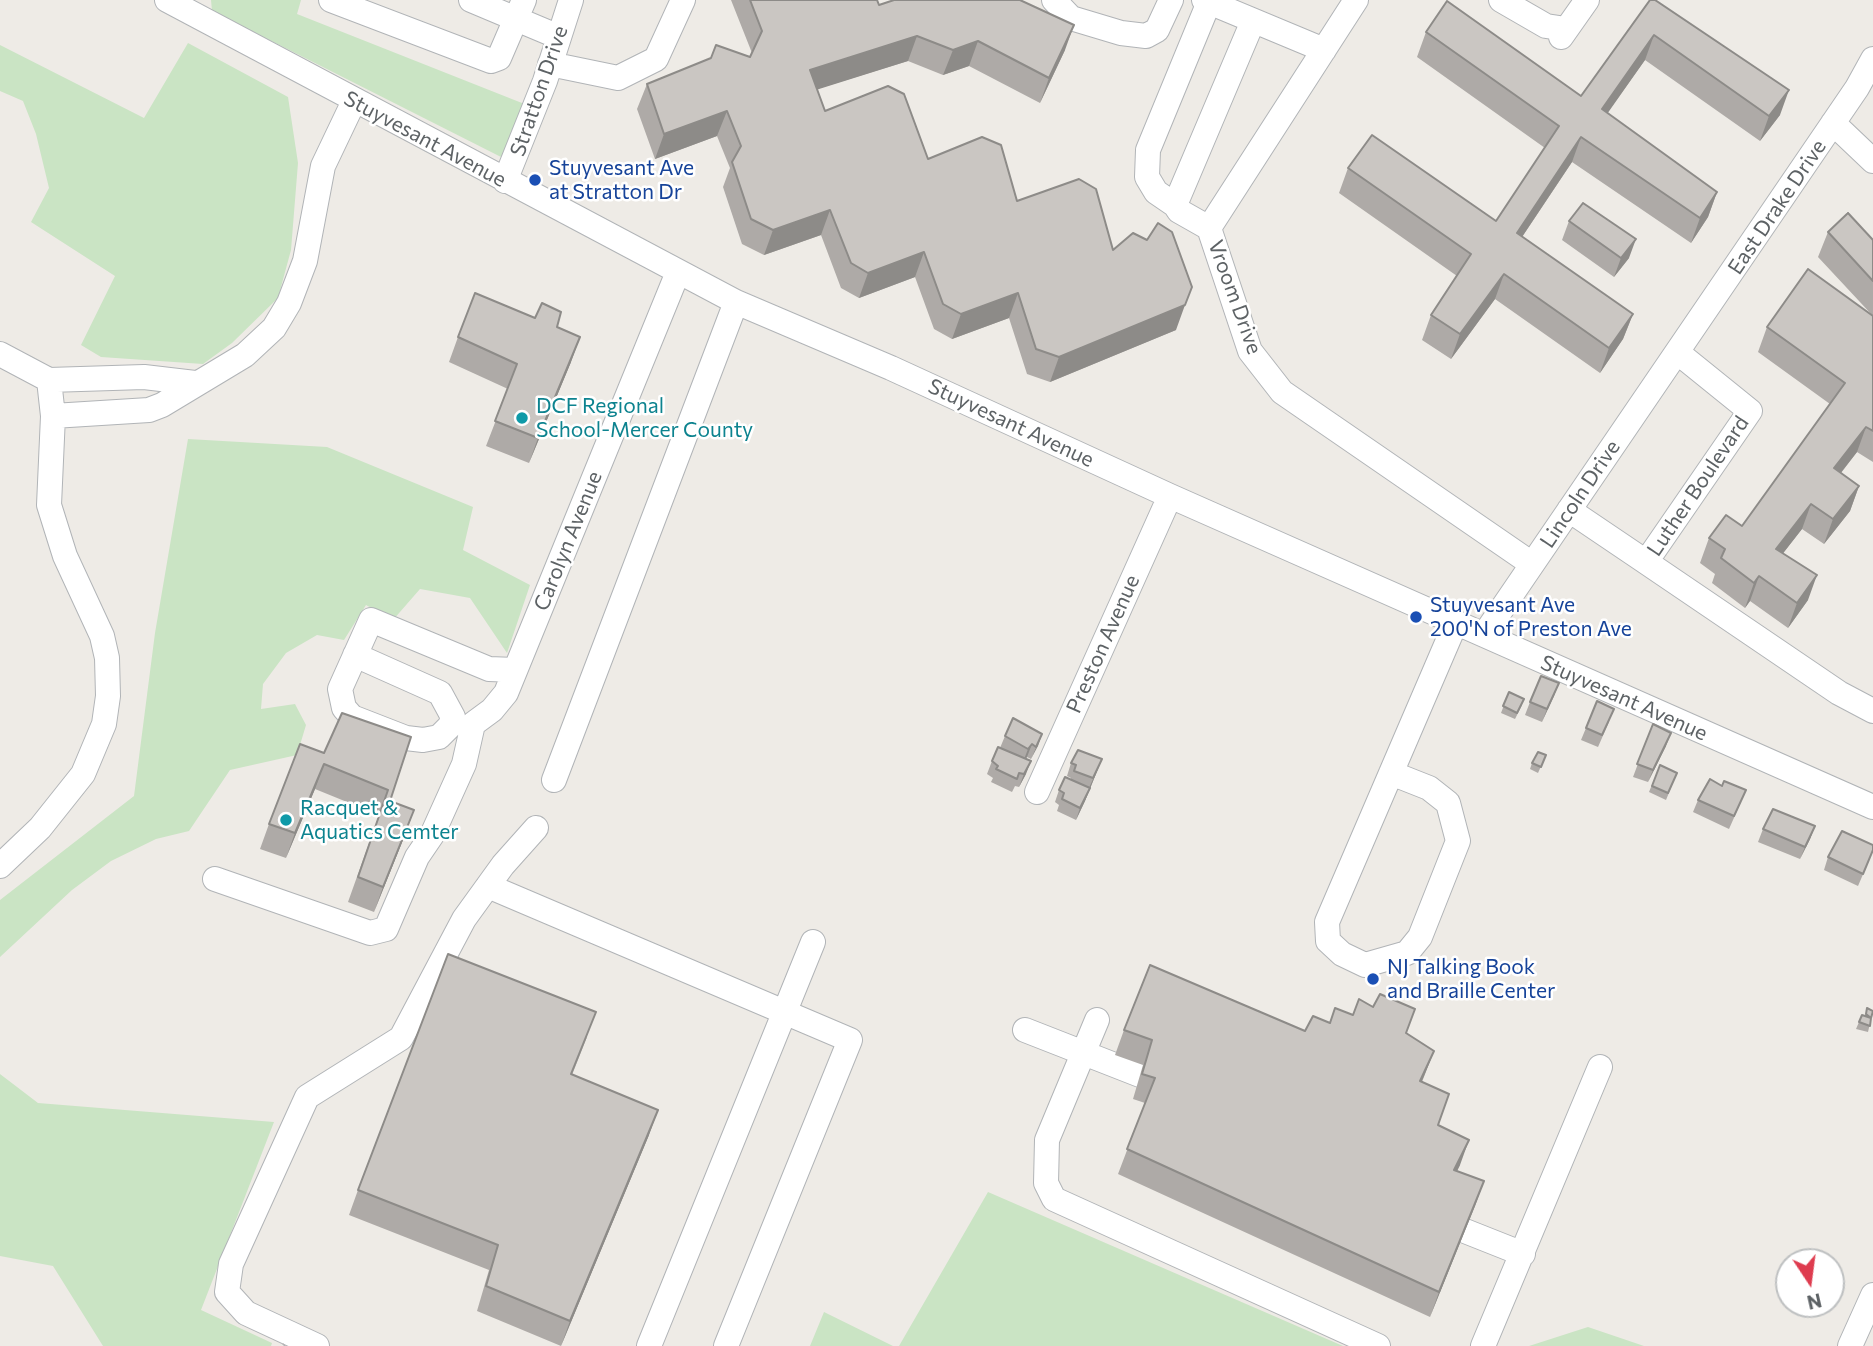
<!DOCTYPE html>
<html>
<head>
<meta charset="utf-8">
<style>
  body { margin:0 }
  #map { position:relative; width:1873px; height:1346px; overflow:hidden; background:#eeebe6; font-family:Commissioner,sans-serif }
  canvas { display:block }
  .north { position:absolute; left:1775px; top:1248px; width:70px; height:70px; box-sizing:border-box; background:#fff; border:2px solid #bec0c1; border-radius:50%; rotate:167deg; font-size:19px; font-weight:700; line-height:28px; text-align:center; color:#5d6265 }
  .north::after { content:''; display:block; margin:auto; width:24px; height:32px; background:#de3c4f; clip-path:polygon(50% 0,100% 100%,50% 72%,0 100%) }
</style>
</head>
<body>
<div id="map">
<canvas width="1873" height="1346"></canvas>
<div class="north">N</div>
</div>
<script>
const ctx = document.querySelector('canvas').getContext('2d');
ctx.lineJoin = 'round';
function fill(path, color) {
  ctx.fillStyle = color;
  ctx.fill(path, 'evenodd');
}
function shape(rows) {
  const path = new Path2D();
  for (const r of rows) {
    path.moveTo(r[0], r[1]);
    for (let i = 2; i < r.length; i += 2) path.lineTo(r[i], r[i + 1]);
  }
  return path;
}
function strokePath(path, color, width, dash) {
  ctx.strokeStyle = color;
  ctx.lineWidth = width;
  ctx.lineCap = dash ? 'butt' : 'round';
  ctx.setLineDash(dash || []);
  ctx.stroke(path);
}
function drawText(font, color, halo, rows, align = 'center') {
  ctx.font = font + ' Commissioner,sans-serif';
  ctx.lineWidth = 5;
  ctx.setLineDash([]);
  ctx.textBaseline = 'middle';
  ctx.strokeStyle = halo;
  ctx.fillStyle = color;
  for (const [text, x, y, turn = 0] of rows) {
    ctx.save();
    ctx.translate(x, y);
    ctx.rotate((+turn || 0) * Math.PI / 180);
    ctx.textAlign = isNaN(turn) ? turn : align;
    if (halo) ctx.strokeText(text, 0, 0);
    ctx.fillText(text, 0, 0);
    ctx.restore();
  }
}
fill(shape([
  [211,0,301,0,297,14,527,105,503,158,212,11],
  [188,43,288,97,298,163,291,250,278,298,232,343,203,364,101,357,81,345,115,276,31,222,49,188,36,134,23,101,0,91,0,45,144,118],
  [188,439,327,447,473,507,463,550,530,585,507,653,470,598,420,589,393,620,366,605,344,640,317,635,286,653,263,684,261,709,295,704,306,725,297,755,230,770,189,831,156,839,111,861,72,890,0,957,0,900,134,796,155,633],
  [0,1074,38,1103,274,1122,201,1310,272,1343,271,1346,103,1346,53,1266,0,1256],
  [988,1192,1343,1346,899,1346],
  [824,1312,893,1346,810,1346],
  [1588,1327,1644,1346,1529,1346]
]), '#cae4c4');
const minor = shape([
  [167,0,736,302,891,368,1170,496,1873,807],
  [331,0,491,61,499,58,524,0],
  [471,0,559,37],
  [1054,0,1071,18,1121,33,1146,36,1157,30,1171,0],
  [1204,0,1324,50],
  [1356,0,1209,228,1250,351,1282,392,1532,564],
  [1501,0,1546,26,1566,29],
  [1561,37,1587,0],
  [550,64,618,78,656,59,683,0],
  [1833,123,1873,161],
  [505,181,545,81,571,0],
  [1175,205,1156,192,1147,177,1148,150,1209,2],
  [1209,228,1179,211,1175,205,1253,21],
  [0,354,49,380],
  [49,380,144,377,195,383],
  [53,416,149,410,162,405,245,355,274,328,289,303,305,261,323,166,354,101],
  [1569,510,1646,562,1750,411,1677,352],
  [1646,562,1839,693,1873,711],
  [1484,635,1857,88,1873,59],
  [355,655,440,693,453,717,450,726,439,737,423,740,406,738,352,717,344,708,340,689,371,620,489,669,515,670],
  [1391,773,1429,788,1448,803,1458,841,1420,937,1407,953,1365,965,1342,954,1328,941,1327,922,1456,622],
  [554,780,736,302],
  [1037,792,1170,496],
  [0,866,40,828,83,774,104,724,108,696,107,658,102,636,65,556,49,505,53,416,49,380],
  [215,879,370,933,386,929,417,857,432,835,464,764,473,724,492,710,506,693,678,272],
  [488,886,850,1040,726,1346],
  [1097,1020,1047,1140,1046,1183,1054,1199,1378,1346],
  [1025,1030,1140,1075],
  [1465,1231,1523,1254],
  [317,1346,246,1313,227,1292,231,1264,307,1097,401,1038,464,919,503,865,536,828],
  [649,1346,813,942],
  [1483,1346,1600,1067],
  [1850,1346,1873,1295]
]);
strokePath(minor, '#b1b4b7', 26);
strokePath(minor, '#fff', 24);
strokePath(shape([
  [284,1346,285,1345]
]), '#b3b4b5', 5, [2, 9]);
fill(shape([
  [731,0,877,0,879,5,1065,50,1040,103,969,66,943,75,908,61,817,89,825,111,1017,201,1113,250,1176,330,1050,382,1027,374,1009,318,952,339,934,329,915,277,859,298,841,288,821,235,764,255,742,244,723,187,730,168,717,136,655,159,637,109,647,84,750,57,752,53],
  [1650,0,1780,115,1760,141,1645,60,1607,113,1717,192,1708,217,1691,243,1572,162,1522,237,1633,314,1623,339,1600,373,1495,299,1451,359,1422,340,1431,315,1457,276,1339,193,1348,168,1496,221,1545,148,1417,57,1426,32,1581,96],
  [1569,221,1629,258,1614,277,1562,240],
  [1828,232,1873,240,1873,316,1818,257],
  [1873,316,1873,462,1857,452,1841,473,1859,486,1850,511,1824,544,1802,529,1783,553,1808,600,1788,628,1750,601,1745,608,1712,583,1715,574,1700,563,1709,538,1742,526,1830,404,1758,352,1767,327],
  [535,318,557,327,571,362,529,463,486,446,508,389,449,362,458,337],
  [1559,683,1542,722,1525,715,1530,702],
  [1509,692,1522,705,1515,719,1501,713],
  [1609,722,1598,747,1581,740,1586,728],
  [1653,724,1666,746,1648,782,1633,777],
  [1042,734,1031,759,1027,757,1026,759,1026,774,1019,787,1015,786,1012,792,991,782,993,778,987,774,992,761,1000,748,1005,736],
  [411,737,390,801,405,835,374,912,348,902,379,815,315,789,286,858,260,849,269,824,324,753],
  [1546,755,1538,773,1530,769,1532,763],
  [1102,759,1085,801,1076,820,1057,811,1059,805,1055,802,1059,790,1071,779,1071,778,1067,776,1071,763],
  [1660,765,1677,773,1666,800,1649,792],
  [1698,800,1741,802,1729,829,1693,812],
  [1815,826,1810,839,1800,859,1758,842,1763,829],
  [1873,851,1858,886,1824,870,1828,857],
  [1867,1008,1871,1019,1868,1032,1856,1029,1859,1022,1865,1016],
  [1329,1023,1406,1034,1434,1051,1422,1082,1438,1126,1460,1165,1457,1171,1484,1181,1430,1317,1118,1174,1145,1103,1133,1099,1143,1065,1115,1055,1124,1030,1305,1031],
  [587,1037,572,1075,649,1135,561,1346,477,1311,489,1270,349,1215,358,1190]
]), '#aeaaa7');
fill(shape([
  [1074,25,1065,50,1040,103,1049,78],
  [1654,35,1645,60,1593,134,1602,109],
  [917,36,908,61,800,95,810,70],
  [978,41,969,66,943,75,953,50],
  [1789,90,1780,115,1760,141,1769,116],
  [727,111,717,136,655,159,664,134],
  [1581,137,1572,162,1508,258,1517,233],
  [1717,192,1708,217,1691,243,1700,218],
  [830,210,821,235,764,255,773,230],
  [1636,239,1629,258,1614,277,1621,258],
  [924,252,915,277,859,298,868,273],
  [1504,274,1495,299,1451,359,1460,334],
  [1018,293,1009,318,952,339,961,314],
  [1185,305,1176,330,1050,382,1059,357],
  [1633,314,1623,339,1600,373,1609,348],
  [580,337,571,362,529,463,538,438],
  [1866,427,1857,452,1825,493,1834,468],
  [1859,486,1850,511,1824,544,1833,519],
  [1811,504,1802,529,1767,574,1776,549],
  [1817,575,1808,600,1788,628,1797,603],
  [1759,576,1750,601,1745,608,1754,583],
  [1559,683,1554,696,1542,722,1547,709],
  [1671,733,1666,746,1648,782,1653,770],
  [1042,734,1038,746,1031,759,1036,747],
  [1032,744,1027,757,1023,762,1028,749],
  [1102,759,1085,801,1076,820,1080,808],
  [1031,761,1026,774,1019,787,1024,774],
  [324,764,315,789,286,858,295,833],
  [414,810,405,835,374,912,383,887],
  [1815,826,1810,839,1800,859,1805,847],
  [1434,1051,1424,1076,1411,1106,1420,1081],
  [658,1110,649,1135,561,1346,570,1321],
  [1469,1140,1460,1165,1445,1195,1454,1170],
  [1484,1181,1475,1206,1430,1317,1439,1292]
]), '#8d8b88');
const building = shape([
  [750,0,877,0,879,5,894,0,1020,0,1074,25,1049,78,978,41,953,50,917,36,810,70,825,111,888,86,904,94,928,159,982,137,1001,145,1017,201,1079,179,1096,189,1113,250,1133,233,1147,240,1158,223,1172,232,1192,287,1185,305,1059,357,1036,349,1018,293,961,314,943,304,924,252,868,273,851,263,830,210,773,230,751,219,732,162,741,146,727,111,664,134,647,84,711,58,716,45,750,57,762,31,750,0],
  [1650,0,1655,0,1789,90,1769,116,1654,35,1602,109,1717,192,1700,218,1581,137,1517,233,1633,314,1609,348,1504,274,1460,334,1431,315,1471,254,1348,168,1372,135,1496,221,1559,126,1426,32,1447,1,1581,96,1650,0],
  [1583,203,1636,239,1621,258,1569,221,1583,203],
  [1848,213,1873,240,1873,281,1828,232,1848,213],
  [1808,269,1873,316,1873,431,1866,427,1834,468,1859,486,1833,519,1811,504,1776,549,1817,575,1797,603,1759,576,1754,583,1721,558,1725,549,1709,538,1726,515,1742,526,1845,383,1767,327,1808,269],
  [475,293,535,318,542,303,561,312,557,327,580,337,538,438,495,421,517,364,458,337,475,293],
  [1541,676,1559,683,1547,709,1530,702,1541,676],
  [1509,692,1524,699,1517,713,1503,706,1509,692],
  [1597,701,1614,709,1602,735,1586,728,1597,701],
  [342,713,411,737,390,801,414,810,383,887,358,877,388,790,324,764,295,833,269,824,300,744,324,753,342,713],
  [1013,718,1042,734,1036,747,1032,744,1028,749,1005,736,1013,718],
  [1653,724,1671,733,1653,770,1637,764,1653,724],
  [998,747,1031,761,1024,774,1019,773,1017,779,996,769,998,766,992,761,998,747],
  [1078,750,1102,759,1093,778,1074,771,1076,765,1071,763,1078,750],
  [1538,752,1546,755,1541,767,1532,763,1538,752],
  [1660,765,1677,773,1668,793,1652,786,1660,765],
  [1065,777,1090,788,1080,808,1062,799,1064,793,1059,790,1065,777],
  [1710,779,1722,786,1724,781,1746,790,1734,816,1698,800,1710,779],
  [1773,809,1815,826,1805,847,1763,829,1773,809],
  [1842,831,1873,845,1873,850,1863,874,1828,857,1842,831],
  [448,954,596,1012,571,1074,658,1110,570,1321,486,1286,498,1245,358,1190,448,954],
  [1150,965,1305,1031,1313,1016,1330,1023,1335,1008,1353,1015,1359,999,1373,1007,1380,994,1415,1009,1406,1033,1434,1051,1420,1081,1449,1094,1438,1125,1469,1140,1454,1170,1484,1181,1439,1292,1127,1149,1155,1078,1142,1074,1152,1040,1124,1030,1150,965],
  [1867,1008,1873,1011,1871,1018,1866,1014,1867,1008],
  [1862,1015,1871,1018,1870,1026,1859,1022,1862,1015]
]);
fill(building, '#cac6c2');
strokePath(building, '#8d8b88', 2);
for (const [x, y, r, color] of [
  [535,180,7,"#1a4fb4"],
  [522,418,7,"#0f9aa8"],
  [1416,617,7,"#1a4fb4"],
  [286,820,7,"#0f9aa8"],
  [1373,979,7,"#1a4fb4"]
]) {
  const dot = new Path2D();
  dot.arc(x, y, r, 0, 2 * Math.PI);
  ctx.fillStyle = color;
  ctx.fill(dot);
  strokePath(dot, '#fff', 2.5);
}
drawText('21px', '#5d6265', '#fff', [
  ["Stratton Drive",539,91,-71],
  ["Stuyvesant Avenue",425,139,28],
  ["East Drake Drive",1777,207,-56],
  ["Vroom Drive",1235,297,70],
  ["Stuyvesant Avenue",1011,423,25],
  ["Luther Boulevard",1698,486,-56],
  ["Lincoln Drive",1580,494,-56],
  ["Carolyn Avenue",568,541,-68],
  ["Preston Avenue",1103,644,-66],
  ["Stuyvesant Avenue",1624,698,24]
]);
drawText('21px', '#164399', '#fff', [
  ["Stuyvesant Ave",549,168],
  ["at Stratton Dr",549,192],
  ["Stuyvesant Ave",1430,605],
  ["200'N of Preston Ave",1430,629],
  ["NJ Talking Book",1387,967],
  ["and Braille Center",1387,991]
], 'left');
drawText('21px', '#0d838f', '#fff', [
  ["DCF Regional",536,406],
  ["School-Mercer County",536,430],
  ["Racquet &",300,808],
  ["Aquatics Cemter",300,832]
], 'left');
</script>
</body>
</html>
